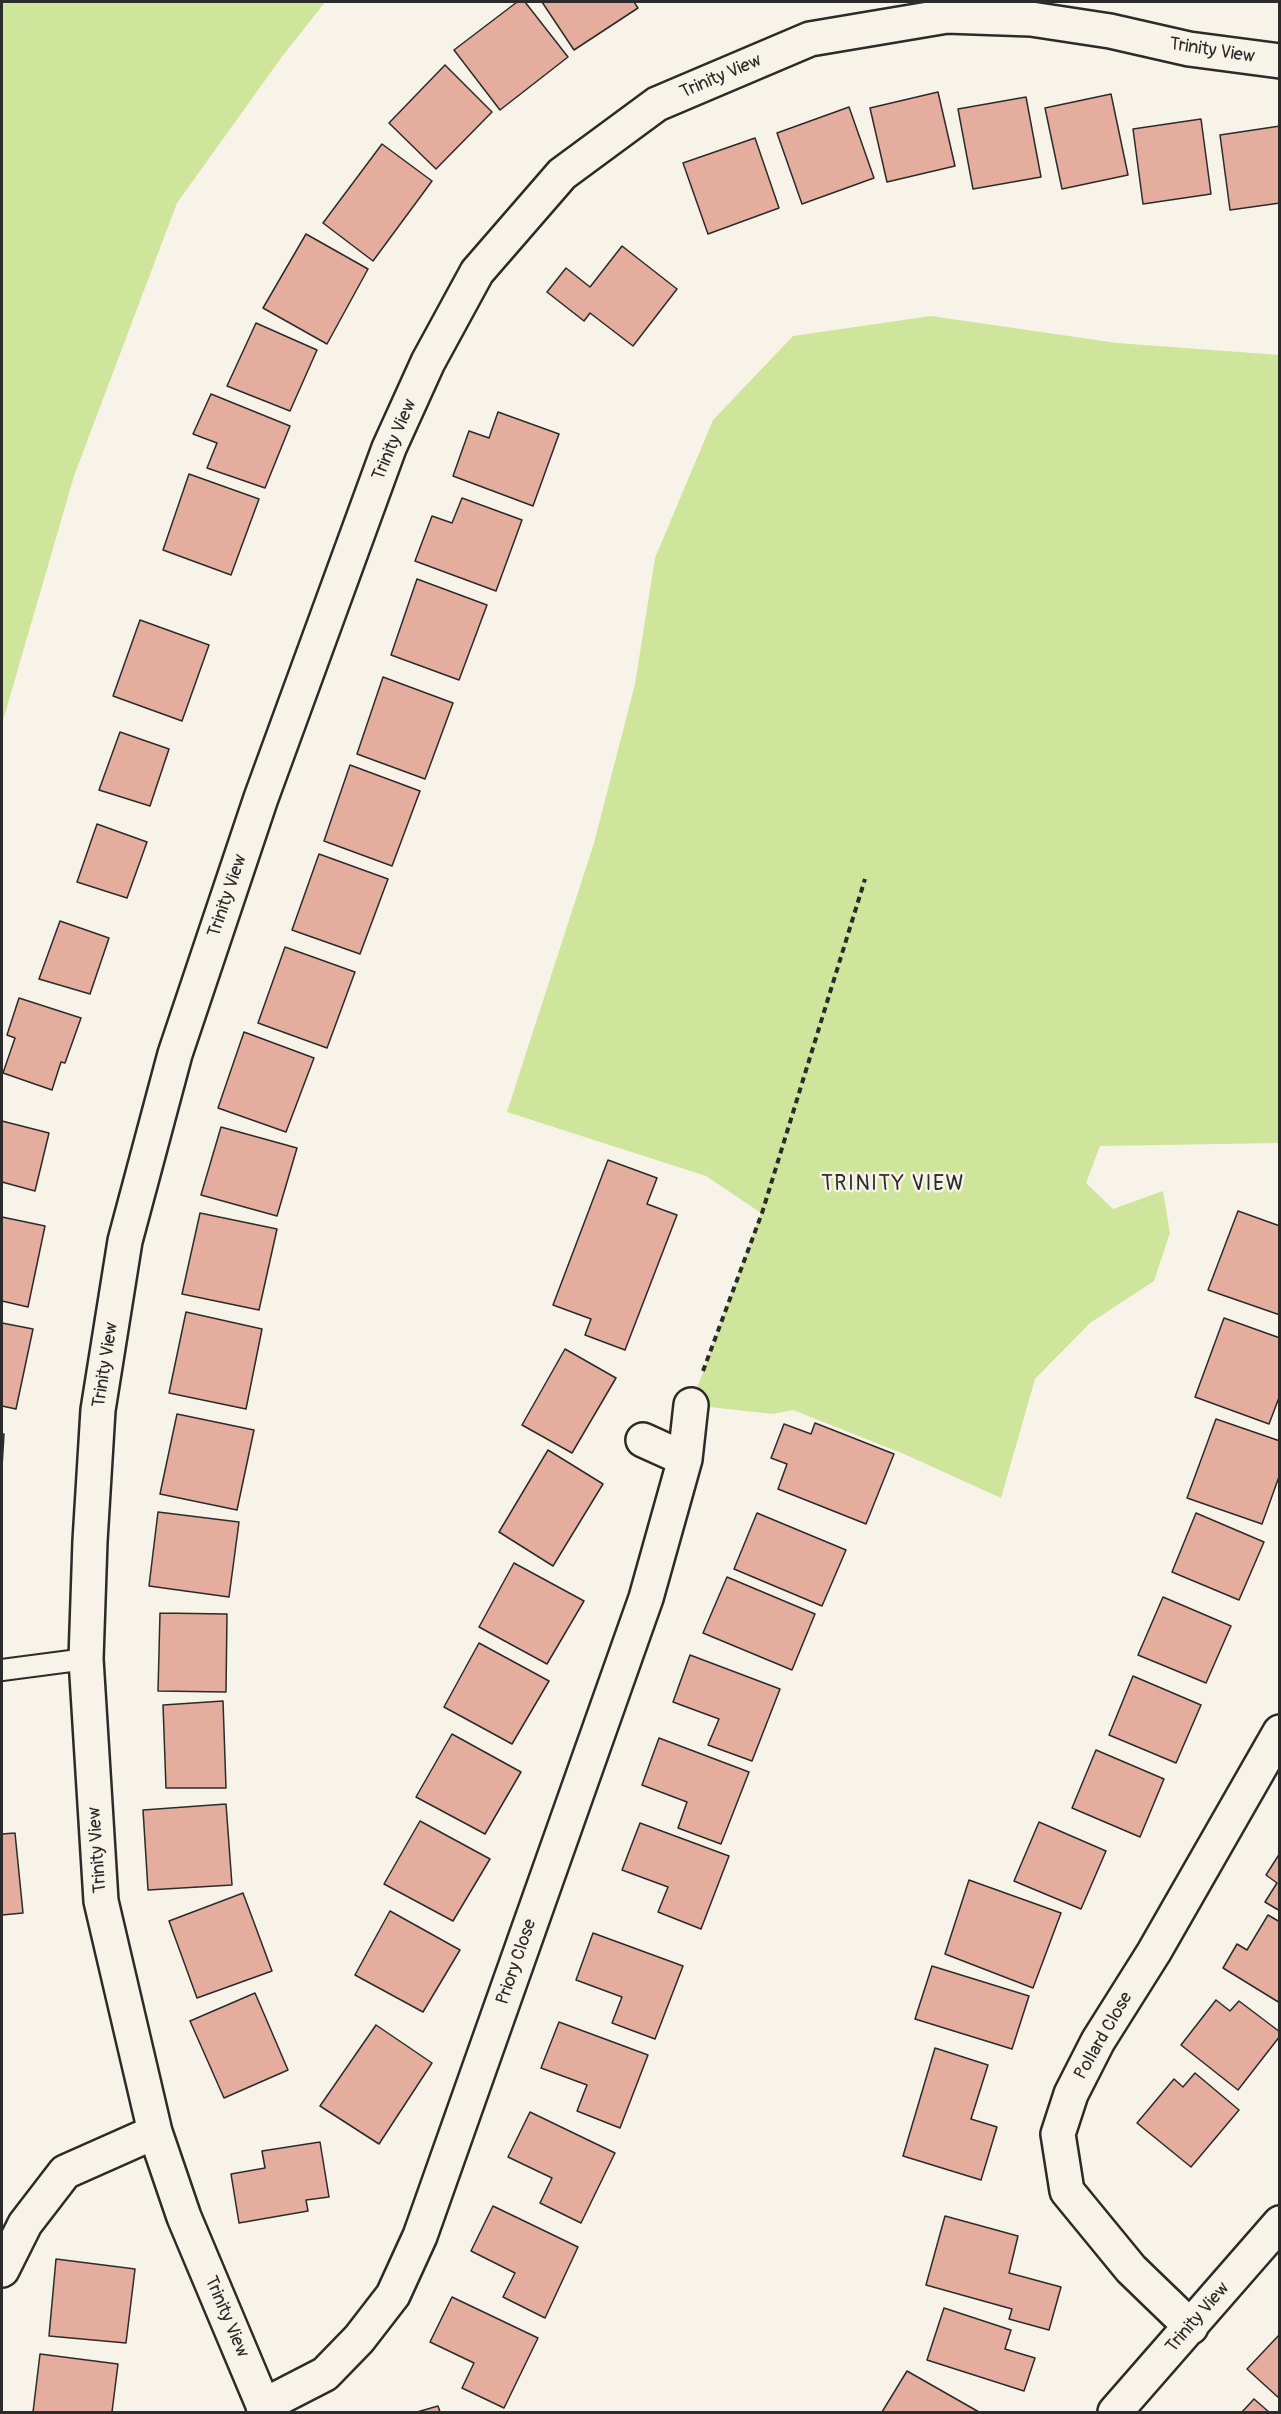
<!DOCTYPE html>
<html>
<head>
<meta charset="utf-8">
<style>
  body { margin:0 }
  #map { position:relative; width:1281px; height:2414px; overflow:hidden; background:#f7f3e8; font-family:Pangolin,sans-serif }
  canvas { display:block }
  .frame { position:absolute; inset:0; border:3px solid #2b2b2b; pointer-events:none }
</style>
</head>
<body>
<div id="map">
<canvas width="1281" height="2414"></canvas>
<div class="frame"></div>
</div>
<script>
const ctx = document.querySelector('canvas').getContext('2d');
ctx.lineJoin = 'round';
function fill(path, color) {
  ctx.fillStyle = color;
  ctx.fill(path, 'evenodd');
}
function shape(rows) {
  const path = new Path2D();
  for (const r of rows) {
    path.moveTo(r[0], r[1]);
    for (let i = 2; i < r.length; i += 2) path.lineTo(r[i], r[i + 1]);
  }
  return path;
}
function strokePath(path, color, width, dash) {
  ctx.strokeStyle = color;
  ctx.lineWidth = width;
  ctx.lineCap = dash ? 'butt' : 'round';
  ctx.setLineDash(dash || []);
  ctx.stroke(path);
}
function drawText(font, color, halo, rows, align = 'center') {
  ctx.font = font + ' Pangolin,sans-serif';
  ctx.lineWidth = 5;
  ctx.setLineDash([]);
  ctx.textBaseline = 'middle';
  ctx.strokeStyle = halo;
  ctx.fillStyle = color;
  for (const [text, x, y, turn = 0] of rows) {
    ctx.save();
    ctx.translate(x, y);
    ctx.rotate((+turn || 0) * Math.PI / 180);
    ctx.textAlign = isNaN(turn) ? turn : align;
    if (halo) ctx.strokeText(text, 0, 0);
    ctx.fillText(text, 0, 0);
    ctx.restore();
  }
}
fill(shape([
  [2,2,325,2,281,58,177,203,74,476,2,724],
  [931,316,1117,343,1279,355,1279,1143,1100,1146,1086,1183,1113,1209,1163,1191,1170,1233,1154,1281,1090,1323,1035,1379,1001,1498,904,1454,793,1410,773,1414,691,1405,761,1213,706,1176,507,1112,594,843,635,684,655,558,713,420,793,336]
]), '#cfe59b');
const building = shape([
  [517,2,525,2,568,57,500,110,454,50,517,2],
  [542,2,634,2,638,8,574,50,542,2],
  [445,65,492,112,436,169,389,123,445,65],
  [938,92,955,166,887,182,870,108,938,92],
  [1111,94,1128,175,1062,189,1045,108,1111,94],
  [1026,97,1041,177,973,189,958,109,1026,97],
  [849,107,874,178,802,204,777,133,849,107],
  [1201,119,1211,194,1143,204,1133,129,1201,119],
  [1280,126,1280,203,1230,210,1220,135,1280,126],
  [755,138,779,208,708,234,683,163,755,138],
  [382,144,432,181,373,261,323,223,382,144],
  [306,234,368,269,327,344,263,308,306,234],
  [622,246,677,289,633,346,590,313,584,321,547,292,566,268,590,287,622,246],
  [256,323,317,350,290,411,227,386,256,323],
  [211,394,290,426,265,488,207,468,217,443,193,434,211,394],
  [498,412,559,434,533,506,453,476,469,431,489,438,498,412],
  [189,474,259,499,231,575,163,550,189,474],
  [462,498,522,520,496,591,415,561,432,516,452,523,462,498],
  [417,579,487,605,459,680,391,655,417,579],
  [140,620,209,645,182,721,113,696,140,620],
  [383,677,453,703,425,779,357,754,383,677],
  [120,732,169,749,150,806,99,790,120,732],
  [350,765,420,791,392,866,324,841,350,765],
  [97,824,147,842,127,898,77,882,97,824],
  [319,854,388,879,360,954,292,930,319,854],
  [60,921,109,938,90,994,39,979,60,921],
  [285,947,355,972,327,1048,258,1023,285,947],
  [19,998,81,1018,65,1063,61,1062,52,1090,3,1073,15,1038,7,1035,19,998],
  [244,1032,314,1058,286,1132,218,1108,244,1032],
  [2,1121,49,1133,35,1191,2,1182,2,1121],
  [221,1127,297,1148,277,1216,201,1195,221,1127],
  [608,1160,657,1178,647,1204,677,1215,625,1350,585,1335,591,1319,553,1305,608,1160],
  [1238,1211,1280,1226,1280,1315,1208,1290,1238,1211],
  [200,1213,277,1229,259,1310,182,1294,200,1213],
  [2,1217,45,1226,28,1307,2,1301,2,1217],
  [186,1312,262,1329,246,1409,169,1393,186,1312],
  [1224,1318,1280,1338,1280,1395,1269,1424,1195,1397,1224,1318],
  [2,1323,33,1329,16,1409,2,1406,2,1323],
  [565,1349,616,1378,572,1453,522,1425,565,1349],
  [177,1414,254,1430,237,1510,160,1494,177,1414],
  [1216,1419,1280,1441,1280,1474,1262,1524,1187,1498,1216,1419],
  [815,1423,894,1454,866,1524,778,1489,787,1464,771,1458,784,1424,811,1434,815,1423],
  [2,1434,4,1434,2,1467,2,1434],
  [548,1450,603,1484,553,1566,499,1532,548,1450],
  [158,1512,239,1522,229,1597,149,1586,158,1512],
  [757,1513,846,1550,822,1606,734,1569,757,1513],
  [1196,1513,1264,1542,1239,1600,1172,1572,1196,1513],
  [514,1563,584,1601,547,1664,479,1627,514,1563],
  [727,1577,815,1614,792,1670,703,1633,727,1577],
  [1163,1597,1231,1626,1206,1683,1138,1655,1163,1597],
  [160,1613,227,1614,226,1692,158,1691,160,1613],
  [479,1643,549,1681,512,1744,444,1707,479,1643],
  [690,1655,780,1689,752,1761,708,1745,719,1719,673,1702,690,1655],
  [1133,1676,1201,1705,1176,1763,1109,1735,1133,1676],
  [223,1701,226,1788,166,1788,163,1705,223,1701],
  [452,1734,521,1772,485,1834,416,1797,452,1734],
  [659,1738,749,1772,721,1844,678,1828,687,1802,642,1785,659,1738],
  [1096,1750,1164,1779,1140,1837,1072,1808,1096,1750],
  [226,1804,232,1885,148,1890,143,1810,226,1804],
  [420,1821,490,1859,453,1921,384,1884,420,1821],
  [1039,1822,1106,1851,1081,1909,1014,1881,1039,1822],
  [640,1823,729,1856,701,1929,658,1912,668,1887,622,1870,640,1823],
  [15,1833,23,1913,2,1915,2,1834,15,1833],
  [1280,1853,1280,1911,1265,1902,1277,1883,1266,1875,1280,1853],
  [969,1880,1061,1913,1033,1988,945,1954,969,1880],
  [243,1893,272,1971,197,1998,169,1921,243,1893],
  [390,1911,460,1950,423,2012,355,1975,390,1911],
  [1268,1915,1280,1922,1280,2003,1223,1968,1237,1944,1247,1950,1268,1915],
  [593,1933,683,1966,655,2039,612,2023,622,1997,576,1980,593,1933],
  [932,1966,1029,1996,1012,2049,915,2019,932,1966],
  [255,1993,288,2070,224,2098,190,2021,255,1993],
  [1216,2000,1230,2011,1239,2001,1280,2032,1280,2036,1238,2090,1181,2045,1216,2000],
  [559,2022,648,2055,620,2128,577,2111,587,2085,541,2068,559,2022],
  [376,2025,432,2063,379,2144,320,2106,376,2025],
  [935,2048,988,2065,971,2119,997,2127,981,2180,903,2156,935,2048],
  [1195,2073,1239,2110,1191,2167,1137,2123,1174,2079,1183,2087,1195,2073],
  [530,2112,615,2153,581,2223,540,2203,552,2178,508,2157,530,2112],
  [320,2142,329,2197,306,2200,308,2211,239,2223,231,2174,265,2168,262,2151,320,2142],
  [493,2206,578,2247,545,2318,503,2297,515,2273,471,2251,493,2206],
  [945,2216,1018,2236,1009,2273,1061,2287,1049,2330,1009,2319,1012,2309,926,2285,945,2216],
  [56,2259,135,2269,126,2343,49,2336,56,2259],
  [452,2297,538,2338,504,2408,462,2388,474,2363,430,2342,452,2297],
  [944,2308,1011,2330,1005,2349,1035,2358,1024,2391,927,2360,944,2308],
  [1280,2334,1280,2399,1247,2369,1280,2334],
  [40,2354,118,2364,112,2412,33,2412,40,2354],
  [907,2371,979,2412,882,2412,907,2371],
  [1254,2399,1269,2412,1242,2412,1254,2399],
  [438,2406,440,2412,417,2412,438,2406]
]);
fill(building, '#e5ad9d');
strokePath(building, '#2b2b2b', 1.5);
const lane = shape([
  [2,1670,86,1659]
]);
const street = shape([
  [685,1459,691,1405],
  [2,2270,25,2224,65,2172,155,2132],
  [1191,2327,1131,2269,1067,2191,1058,2134,1071,2094,1098,2041,1154,1952,1280,1732],
  [263,2406,325,2374,359,2339,393,2295,420,2236,646,1598,685,1459,643,1440],
  [266,2412,184,2217,155,2132,101,1901,86,1659,90,1541,98,1410,125,1241,175,1054,261,798,389,448,428,362,477,272,562,174,657,104,810,39,947,16,1031,19,1110,31,1189,49,1280,61],
  [1115,2412,1280,2223]
]);
strokePath(lane, '#2b2b2b', 24);
strokePath(street, '#2b2b2b', 38);
strokePath(shape([
  [703,1371,762,1213,865,879]
]), '#2b2b2b', 4, [6, 4.5]);
strokePath(lane, '#f7f3e8', 20);
strokePath(street, '#f7f3e8', 33);
drawText('18px', '#2b2b2b', '#f7f3e8', [
  ["Trinity View",1212,51,9],
  ["Trinity View",721,77,-23],
  ["Trinity View",395,440,-67],
  ["Trinity View",228,896,-71],
  ["Trinity View",106,1365,-81],
  ["Trinity View",98,1850,-94],
  ["Priory Close",517,1962,-71],
  ["Pollard Close",1104,2036,-60],
  ["Trinity View",226,2317,67],
  ["Trinity View",1198,2318,-49]
]);
ctx.letterSpacing = '1.5px';
drawText('21px', '#2b2b2b', '#f7f3e8', [
  ["TRINITY VIEW",893,1185]
]);
ctx.letterSpacing = '0px';
</script>
</body>
</html>
